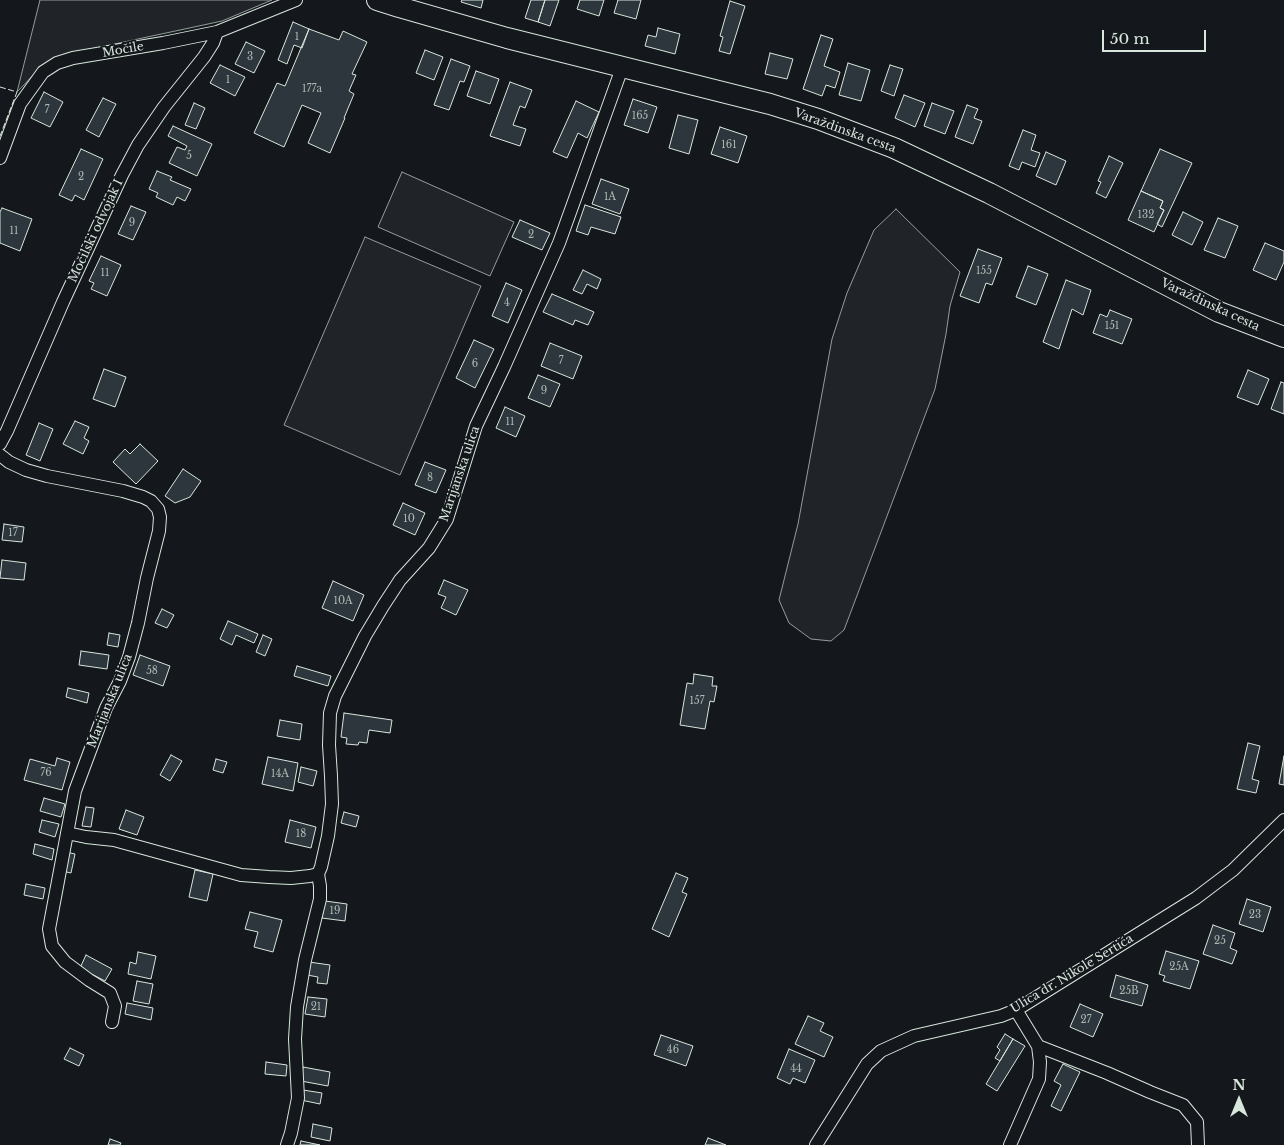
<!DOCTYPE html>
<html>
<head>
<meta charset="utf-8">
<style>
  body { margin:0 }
  #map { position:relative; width:1284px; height:1145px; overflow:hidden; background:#14181c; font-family:"Libre Baskerville",serif }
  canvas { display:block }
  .north { position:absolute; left:1214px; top:1075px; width:50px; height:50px; -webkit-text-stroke:4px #14181c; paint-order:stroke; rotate:0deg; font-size:14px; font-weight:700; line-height:20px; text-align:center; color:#d8e6dc }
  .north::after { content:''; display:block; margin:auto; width:18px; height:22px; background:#d8e6dc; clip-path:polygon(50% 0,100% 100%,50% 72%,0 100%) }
  .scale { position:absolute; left:1102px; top:30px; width:104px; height:22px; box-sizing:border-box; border:2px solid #d8e6dc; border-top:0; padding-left:6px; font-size:15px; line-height:18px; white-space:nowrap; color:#d8e6dc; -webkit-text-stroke:4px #14181c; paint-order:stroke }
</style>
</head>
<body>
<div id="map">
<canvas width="1284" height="1145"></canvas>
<div class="north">N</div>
<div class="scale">50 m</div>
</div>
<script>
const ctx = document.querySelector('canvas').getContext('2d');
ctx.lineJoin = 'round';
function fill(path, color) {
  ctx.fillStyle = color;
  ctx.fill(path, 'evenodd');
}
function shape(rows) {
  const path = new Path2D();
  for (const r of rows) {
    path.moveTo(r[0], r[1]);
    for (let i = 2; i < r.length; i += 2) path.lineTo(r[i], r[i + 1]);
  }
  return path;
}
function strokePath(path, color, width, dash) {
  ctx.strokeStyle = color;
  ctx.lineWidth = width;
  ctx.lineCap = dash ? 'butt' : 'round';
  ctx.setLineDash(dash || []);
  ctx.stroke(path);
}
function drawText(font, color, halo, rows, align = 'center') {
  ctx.font = font + ' "Libre Baskerville",serif';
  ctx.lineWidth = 4;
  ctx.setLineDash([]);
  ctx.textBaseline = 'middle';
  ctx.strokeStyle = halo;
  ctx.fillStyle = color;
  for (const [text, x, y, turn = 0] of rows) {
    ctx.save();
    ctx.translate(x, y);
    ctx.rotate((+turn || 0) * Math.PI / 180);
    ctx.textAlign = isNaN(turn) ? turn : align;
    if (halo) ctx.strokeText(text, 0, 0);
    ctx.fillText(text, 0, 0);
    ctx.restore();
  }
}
const green = shape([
  [40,0,272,0,222,21,68,54,42,66,17,92,40,0],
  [402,172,514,222,490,276,378,227,402,172],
  [896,209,960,272,950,306,946,334,935,389,844,630,831,641,811,639,789,623,779,600,798,524,832,339,847,293,874,230,896,209],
  [365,237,481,286,400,475,284,425,365,237]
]);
fill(green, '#202428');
strokePath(green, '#939e99', 1);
const building = shape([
  [462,0,483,0,481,8,461,2,462,0],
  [531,0,545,0,538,22,525,18,531,0],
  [545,0,559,0,550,26,538,22,545,0],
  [580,0,604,0,599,16,577,9,580,0],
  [618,0,641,0,636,19,614,13,618,0],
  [730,1,745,6,730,54,719,51,723,37,720,36,730,1],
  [293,22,309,29,302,48,294,45,287,64,278,60,293,22],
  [658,28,680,34,675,54,645,46,648,35,656,37,658,28],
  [309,29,339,40,343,31,367,42,352,74,356,75,349,91,354,94,344,118,345,118,330,153,308,143,321,113,302,105,284,147,254,133,277,83,285,86,309,29],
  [821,35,833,39,824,66,840,72,835,88,826,85,822,96,803,89,821,35],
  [246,42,265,51,254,73,235,64,246,42],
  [425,50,443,57,434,80,416,73,425,50],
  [770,53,793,59,787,79,765,74,770,53],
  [451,59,470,66,464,82,460,81,449,110,434,105,451,59],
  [848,63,870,70,861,101,839,95,848,63],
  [220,65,245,77,235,96,210,83,220,65],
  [890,65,903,69,894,96,881,91,890,65],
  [476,71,499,79,490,104,467,96,476,71],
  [510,82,532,90,525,108,520,106,513,125,526,129,520,146,490,136,510,82],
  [44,92,63,102,50,127,31,118,44,92],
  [904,95,925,103,915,127,895,118,904,95],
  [103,98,116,104,99,137,86,130,103,98],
  [633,99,657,107,648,133,624,125,633,99],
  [576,101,599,112,587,138,578,133,567,158,553,152,576,101],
  [194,103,205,108,196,129,185,125,194,103],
  [932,103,954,111,945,134,924,126,932,103],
  [967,105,978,109,974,118,982,121,973,144,955,137,967,105],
  [678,115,698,120,689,154,669,148,678,115],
  [173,126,212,144,197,176,169,163,177,147,185,150,187,146,168,136,173,126],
  [720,127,747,136,738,163,711,154,720,127],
  [1023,130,1036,135,1031,150,1040,153,1035,167,1022,162,1019,170,1009,166,1023,130],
  [81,149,103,159,84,200,75,195,72,201,59,195,81,149],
  [1160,149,1192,163,1162,227,1157,224,1164,210,1160,208,1163,201,1141,191,1160,149],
  [1046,152,1066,161,1056,185,1036,176,1046,152],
  [1109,156,1123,163,1106,198,1096,193,1101,182,1098,181,1109,156],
  [157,171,172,177,170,180,191,189,185,201,177,197,173,205,156,197,158,193,149,189,157,171],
  [601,179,629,189,620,214,592,204,601,179],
  [1141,191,1163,201,1160,208,1164,210,1154,232,1128,220,1141,191],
  [585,205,621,217,615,234,591,227,588,235,576,231,585,205],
  [131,206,146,212,133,240,118,234,131,206],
  [2,208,32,219,20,251,0,243,0,212,2,208],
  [1183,212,1203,222,1192,245,1172,235,1183,212],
  [1218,218,1238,226,1225,258,1204,250,1218,218],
  [520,220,550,233,542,250,512,237,520,220],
  [1265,243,1284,251,1284,262,1276,280,1253,270,1265,243],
  [978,249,1002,258,992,285,986,283,979,303,960,296,978,249],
  [101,256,121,265,107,296,91,289,94,283,89,281,101,256],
  [1028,266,1048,274,1036,305,1016,297,1028,266],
  [583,270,601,279,597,289,587,284,582,294,573,290,583,270],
  [1066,280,1091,290,1083,315,1072,309,1059,349,1043,342,1066,280],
  [506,283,522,290,508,323,492,316,506,283],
  [552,294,594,312,588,325,575,320,573,325,543,312,552,294],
  [1110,310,1132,319,1122,344,1093,333,1100,314,1107,317,1110,310],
  [474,340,494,349,475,388,456,378,474,340],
  [550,343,582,356,573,379,541,366,550,343],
  [104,369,126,377,115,407,93,399,104,369],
  [1248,370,1269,379,1258,405,1237,397,1248,370],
  [538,375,560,384,550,407,528,398,538,375],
  [1281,382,1284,383,1284,414,1271,409,1281,382],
  [505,407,525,416,516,437,496,428,505,407],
  [75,421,89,427,84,438,89,441,83,454,63,444,75,421],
  [39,423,53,429,40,461,26,455,39,423],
  [140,444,158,461,136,484,113,462,125,449,130,454,140,444],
  [425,462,446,470,436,493,415,485,425,462],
  [183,469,201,481,190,497,175,503,165,496,183,469],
  [403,503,425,513,415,535,393,525,403,503],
  [4,524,24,527,22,542,2,540,4,524],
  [2,560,26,563,24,580,0,578,2,560],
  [444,580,468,590,456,615,441,608,446,597,438,594,444,580],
  [333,581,364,595,353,621,322,608,333,581],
  [162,609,174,615,167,628,155,623,162,609],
  [228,621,258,634,254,643,236,635,232,645,220,639,228,621],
  [109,633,120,635,118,647,107,645,109,633],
  [263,635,272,639,265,656,256,652,263,635],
  [81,651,109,655,107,669,79,665,81,651],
  [140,655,170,666,163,686,133,675,140,655],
  [297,666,331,676,328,686,294,676,297,666],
  [694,674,713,677,712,686,717,686,714,702,710,701,705,729,680,725,687,683,693,684,694,674],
  [68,688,89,693,87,703,66,697,68,688],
  [344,713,392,720,390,733,369,730,367,743,359,742,358,745,346,744,347,738,341,737,344,713],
  [280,720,302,724,300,740,277,736,280,720],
  [1248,743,1260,746,1252,779,1259,781,1256,793,1237,789,1248,743],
  [171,755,182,761,170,781,160,775,171,755],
  [1284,756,1284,785,1279,784,1284,756],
  [268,757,298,763,293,791,262,784,268,757],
  [57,758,70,762,62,790,24,780,30,759,55,766,57,758],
  [216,759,227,762,223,773,213,770,216,759],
  [301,767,317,771,313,786,298,782,301,767],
  [44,798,65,804,61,817,40,811,44,798],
  [86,807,94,808,91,827,82,826,86,807],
  [126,810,144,817,137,835,119,829,126,810],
  [344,812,359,816,356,827,341,823,344,812],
  [42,820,59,824,55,837,39,832,42,820],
  [290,820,316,827,311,848,285,842,290,820],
  [35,844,54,849,52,860,33,854,35,844],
  [66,852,75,854,71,873,62,871,66,852],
  [195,870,213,874,207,901,189,897,195,870],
  [676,873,688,878,682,892,687,894,669,937,652,929,676,873],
  [26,884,45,888,43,899,24,895,26,884],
  [1247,899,1271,907,1263,932,1239,924,1247,899],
  [325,901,347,904,345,921,322,918,325,901],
  [250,912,282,920,273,952,254,947,258,932,245,929,250,912],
  [1213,925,1235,933,1230,948,1237,951,1232,964,1203,954,1213,925],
  [1166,951,1199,961,1190,989,1163,981,1165,976,1159,974,1166,951],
  [138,952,156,956,151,979,128,974,130,962,136,964,138,952],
  [86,955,112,969,105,981,80,968,86,955],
  [309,962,330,965,327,984,317,983,318,977,307,975,309,962],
  [1116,975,1148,985,1142,1006,1110,997,1116,975],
  [137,981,153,984,149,1004,133,1001,137,981],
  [308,997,327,999,325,1017,305,1014,308,997],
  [127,1003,153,1008,151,1020,125,1014,127,1003],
  [1080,1004,1103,1014,1093,1037,1070,1027,1080,1004],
  [808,1016,824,1023,820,1031,833,1037,824,1057,795,1044,808,1016],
  [1005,1034,1013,1039,1000,1061,995,1058,1000,1050,997,1047,1005,1034],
  [661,1035,693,1046,686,1066,654,1055,661,1035],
  [1013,1039,1025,1046,997,1091,986,1084,1013,1039],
  [70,1048,84,1055,79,1066,64,1059,70,1048],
  [789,1049,815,1060,805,1083,793,1078,790,1084,777,1078,789,1049],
  [266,1062,287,1065,286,1076,265,1074,266,1062],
  [1063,1064,1080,1072,1061,1111,1051,1106,1061,1085,1054,1081,1063,1064],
  [303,1067,330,1072,328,1086,301,1081,303,1067],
  [303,1090,322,1093,320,1104,301,1100,303,1090],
  [313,1124,332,1128,330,1141,311,1137,313,1124],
  [708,1138,726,1145,705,1145,708,1138],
  [110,1139,121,1143,120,1145,108,1145,110,1139],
  [301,1141,320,1145,300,1145,301,1141]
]);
fill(building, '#2c363c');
strokePath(building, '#d8e6dc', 1);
const minor = shape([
  [0,158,20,104,43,72,57,63,73,58,163,43,217,32,296,0],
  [0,444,7,431,63,302,122,175,138,145,164,107,204,57,213,43,217,32],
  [0,455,9,462,26,470,47,476,123,491,143,497,151,501,158,509,160,517,159,531,147,578,138,623,129,657,120,681,106,708,75,791,49,929,52,946,65,962,89,980,110,993,115,1006,112,1022],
  [67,833,86,837,114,840,241,875,269,877,291,878,310,876,318,874],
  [1038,1046,1107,1073,1150,1092,1183,1105,1197,1122,1198,1145],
  [287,1145,291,1133,298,1098,295,1039,297,1007,305,960,320,899,320,886,318,874,321,867,328,836,332,804,331,776,329,745,330,713,335,696,365,636,383,606,400,580,429,548,447,519,476,426,504,367,559,243,622,68],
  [816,1145,867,1064,881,1051,914,1036,1001,1016,1016,1010,1196,898,1233,870,1284,820],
  [1010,1145,1039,1079,1040,1062,1038,1046,1016,1010]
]);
const primary = shape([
  [377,0,399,7,507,38,770,104,818,119,894,148,989,193,1219,312,1284,337]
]);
strokePath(minor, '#d8e6dc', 14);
strokePath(primary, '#d8e6dc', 22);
strokePath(minor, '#14181c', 12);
strokePath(primary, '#14181c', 20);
strokePath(shape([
  [0,87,17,92,0,136]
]), '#d8e6dc', 1, [6, 2.5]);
drawText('10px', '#adbab4', null, [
  ["1",297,37],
  ["3",250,57],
  ["1",228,80],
  ["177a",312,89],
  ["7",47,110],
  ["165",640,116],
  ["161",729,145],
  ["5",189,156],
  ["2",81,177],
  ["1A",610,197],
  ["132",1146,215],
  ["9",132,223],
  ["11",14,231],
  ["2",531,235],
  ["155",984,271],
  ["11",105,273],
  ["4",507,303],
  ["151",1112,326],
  ["7",561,361],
  ["6",475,364],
  ["9",544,391],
  ["11",510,422],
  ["8",430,478],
  ["10",409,519],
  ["17",13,533],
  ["10A",343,601],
  ["58",152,671],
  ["157",697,701],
  ["76",46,773],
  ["14A",280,774],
  ["18",301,834],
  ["19",335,911],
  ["23",1255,915],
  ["25",1220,941],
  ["25A",1179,967],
  ["25B",1129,991],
  ["21",316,1007],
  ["27",1086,1020],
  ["46",673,1050],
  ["44",796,1069]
]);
drawText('12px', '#d8e6dc', '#14181c', [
  ["Močile",123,50,-10],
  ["Varaždinska cesta",845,131,20],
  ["Močilski odvojak I",96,231,-65],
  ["Varaždinska cesta",1210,305,25],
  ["Marijanska ulica",460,474,-71],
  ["Marijanska ulica",110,701,-68],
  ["Ulica dr. Nikole Sertića",1072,974,-31]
]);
</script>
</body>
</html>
